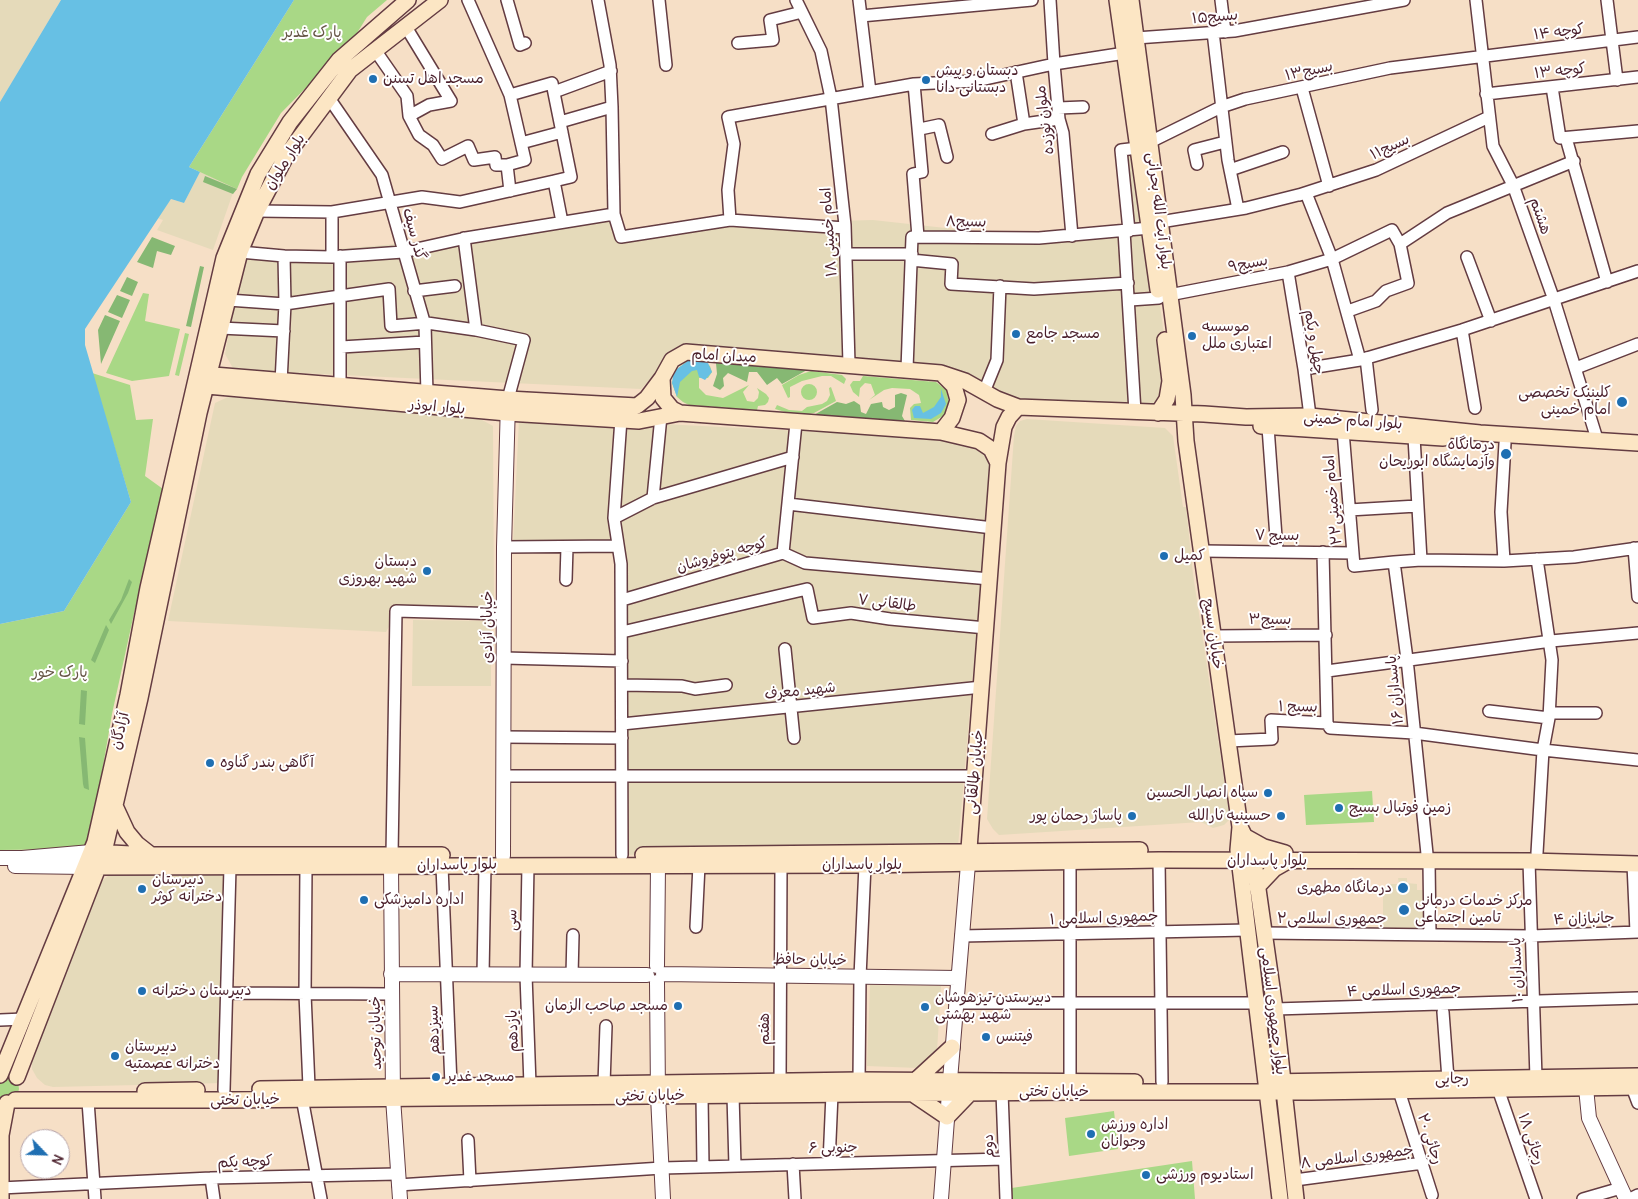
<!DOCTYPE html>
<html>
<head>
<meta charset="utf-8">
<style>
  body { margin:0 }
  #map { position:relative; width:1638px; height:1199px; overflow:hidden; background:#f6dfc6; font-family:Delius,sans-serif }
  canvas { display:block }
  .north { position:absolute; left:20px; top:1129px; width:50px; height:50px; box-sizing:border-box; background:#fff; border:1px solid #b7a5aa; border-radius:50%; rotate:114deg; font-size:14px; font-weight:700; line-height:20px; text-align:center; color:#4a1f2b }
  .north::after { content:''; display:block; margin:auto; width:18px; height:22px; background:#1f6fb2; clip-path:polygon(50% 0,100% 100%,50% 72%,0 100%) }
</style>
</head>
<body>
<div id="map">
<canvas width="1638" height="1199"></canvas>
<div class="north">N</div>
</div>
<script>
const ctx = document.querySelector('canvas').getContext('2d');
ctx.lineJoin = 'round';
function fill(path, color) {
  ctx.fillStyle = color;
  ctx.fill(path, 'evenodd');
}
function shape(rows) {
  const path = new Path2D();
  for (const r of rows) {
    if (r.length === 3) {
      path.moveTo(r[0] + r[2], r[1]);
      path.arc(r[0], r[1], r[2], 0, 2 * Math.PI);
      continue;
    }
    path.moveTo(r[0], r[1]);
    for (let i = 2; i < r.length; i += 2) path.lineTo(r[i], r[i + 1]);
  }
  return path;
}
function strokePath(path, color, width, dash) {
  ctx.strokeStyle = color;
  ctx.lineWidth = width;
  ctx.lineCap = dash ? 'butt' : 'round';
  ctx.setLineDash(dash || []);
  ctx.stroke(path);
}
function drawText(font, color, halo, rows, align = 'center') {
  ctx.font = font + ' Delius,"Playpen Sans Arabic",sans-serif';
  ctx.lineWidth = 4;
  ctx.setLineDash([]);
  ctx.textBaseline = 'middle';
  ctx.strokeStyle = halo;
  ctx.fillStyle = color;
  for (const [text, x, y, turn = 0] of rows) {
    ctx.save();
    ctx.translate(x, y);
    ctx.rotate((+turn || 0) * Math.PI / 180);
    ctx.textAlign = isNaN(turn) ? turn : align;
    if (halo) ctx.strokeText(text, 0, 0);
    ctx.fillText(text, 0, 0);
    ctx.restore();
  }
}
fill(shape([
  [0,0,61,0,0,102],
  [1138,148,1168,363,1158,413,1018,407,965,381,686,352,659,370,641,389,234,370,225,354,236,292,243,273,245,257,466,238,614,214,621,237,699,225,873,220,1036,238,1124,234,1121,150],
  [200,172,235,187,213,250,157,230,163,220,157,218,171,199,184,203],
  [230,396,475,416,493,426,494,607,397,611,386,632,168,621,215,403],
  [519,419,618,426,618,546,513,545],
  [1027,419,1165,428,1173,436,1183,507,1186,507,1193,574,1230,819,1224,825,1213,828,1201,822,999,835,993,829,987,819,1014,436,1016,426,1020,421],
  [624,422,936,438,978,444,987,451,991,464,958,847,622,855,616,518],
  [413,620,491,621,491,686,412,686],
  [230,871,222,1083,53,1087,45,1085,37,1078,32,1069,32,1059,99,885,104,879,112,873],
  [1398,878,1407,878,1407,883,1417,884,1417,890,1425,890,1426,930,1383,928,1383,892,1391,891,1390,884,1399,884],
  [870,985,941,986,937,1051,918,1068,867,1066]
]), '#e5daba');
fill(shape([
  [294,0,387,0,367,17,352,41,281,113,242,177,237,189,189,167],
  [143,293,149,294,145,321,180,329,169,376,132,381,106,373],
  [185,333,189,334,179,376,175,375],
  [689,360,704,362,710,366,712,372,708,378,699,378,699,388,706,395,723,398,749,385,743,392,747,401,754,402,758,398,759,392,757,388,766,394,769,398,768,402,765,405,758,406,757,410,689,405,683,402,677,397,672,383,677,369],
  [811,371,842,375,846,379,844,384,831,376,822,376,802,381,790,387,790,397,788,398,782,385,799,375],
  [92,373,130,385,136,420,153,419,145,476,163,489,142,593,135,609,112,714,96,807,86,845,78,849,0,850,0,624,64,611,131,502],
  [863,376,936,382,946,390,949,403,947,410,943,416,933,422,911,420,910,408,914,404,921,403,919,395,910,389,892,388,884,390,869,400,875,395,871,384,865,383,860,388,859,397,853,392,850,385,853,381,860,381],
  [809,392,8],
  [831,387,836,401,814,413,799,416,775,409,777,405,789,410,802,411,807,407,822,404,827,401,830,395,829,388],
  [1372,791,1374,822,1306,825,1304,795],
  [6,1075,12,1077,18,1082,19,1089,18,1093,3,1100,0,1098,0,1078],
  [1114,1111,1118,1149,1069,1156,1065,1118],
  [1192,1161,1195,1199,1006,1199,1005,1189]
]), '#a9d886');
fill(shape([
  [205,176,237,189,233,194,203,182],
  [152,237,175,246,171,255,157,251,153,268,137,262],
  [200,266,204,267,191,327,186,326],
  [127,277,138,282,132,296,120,291],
  [117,295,130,300,122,318,108,312],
  [105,315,120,321,101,364,98,330],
  [716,363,807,370,782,384,777,378,767,385,757,372,749,372,747,382,728,373,723,378,724,386,720,390,713,386,717,374],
  [901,393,907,395,902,416,905,421,812,416,837,402,846,404,854,401,860,405,861,412,866,414,871,404,882,402,883,407,889,410,895,407,895,395],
  [129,579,132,582,128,593,111,624,109,620,121,600],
  [106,625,109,630,95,663,91,660],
  [81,690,87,691,85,725,79,724],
  [79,737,85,738,89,790,84,788,83,784]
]), '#86b873');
fill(shape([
  [61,0,294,0,189,167,200,172,184,203,171,199,85,329,85,345,131,502,64,611,0,624,0,102],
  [689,360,697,360,708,363,712,372,705,380,699,377,697,370,692,371,680,382,677,397,672,383,673,376,677,369],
  [941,389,946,404,941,413,931,419,914,418,912,410,915,406,920,406,923,413,934,407,941,397]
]), '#67c0e4');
const minor = shape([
  [468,0,510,95,525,160,507,165,510,191],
  [507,0,520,45,525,43],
  [659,0,666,65],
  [796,0,821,51,831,98,845,225,849,364],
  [859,0,870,92],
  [1050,0,1054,64,1059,119,1063,133,1072,236],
  [1221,0,1225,32],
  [1476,0,1493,146,1513,185,1554,300,1597,439],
  [1607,0,1617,80],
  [861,16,1032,0],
  [406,27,451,101,429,105,409,116],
  [1213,32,1228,160,1238,209],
  [1136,38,1234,31,1404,0],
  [738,43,773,40,770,20,802,12],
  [375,50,407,96,409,116,419,135,433,145,442,159,468,146,474,160,495,157,496,165,507,165],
  [1016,72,1024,124],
  [914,84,922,172,913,174,918,237],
  [1552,87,1560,138,1638,131],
  [1302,88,1329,186],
  [554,92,611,71],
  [1486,94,1638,77],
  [510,95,552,83,571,177,554,181,562,222],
  [329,98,382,175,425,325,427,393],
  [612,107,614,214],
  [1058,108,1083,107],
  [560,122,612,107,610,65,598,0],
  [920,129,939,125,947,157],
  [992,134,1024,124,1059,119],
  [1566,138,1607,282],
  [1150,142,1221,107,1245,99,1390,68,1638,37],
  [521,143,562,132],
  [1197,164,1194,150,1225,142],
  [1230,170,1283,152],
  [1299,195,1376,170,1489,117],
  [257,211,332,212,422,197,460,202,554,181],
  [332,212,332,257],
  [730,220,728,190,734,144,728,117,914,84,976,81,1054,64,1125,53],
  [1160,222,1246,208,1306,193,1332,259,1360,360],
  [1124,231,1135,412],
  [1129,231,1121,150,1138,148],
  [1400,244,1447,213,1574,161],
  [847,254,912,254],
  [284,256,332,257,403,252,466,238,614,214,621,237,730,220,845,228],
  [340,256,340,296,389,289,391,326,427,323,476,330,464,238],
  [1467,257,1491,321],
  [911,260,952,264,951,284,1034,289,1128,283],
  [1288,272,1304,369,1310,416],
  [414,291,455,286],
  [1169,295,1288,272,1332,259,1392,230,1400,244,1408,283,1386,291,1376,301,1348,311],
  [228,300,285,304,284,256,240,252],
  [1130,300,1159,298],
  [220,328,284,331],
  [476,330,524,340,508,399],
  [1462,330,1475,408],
  [341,347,425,342],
  [1366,358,1372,410],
  [1576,368,1638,344],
  [907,369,912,237,1039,238,1150,228],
  [1304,369,1360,360,1462,330,1638,271],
  [281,382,285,304,340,296,340,386],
  [984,392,997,360,1000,286],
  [621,419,614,518,621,564,622,855],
  [1268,427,1277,551],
  [1343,431,1354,566,1394,562,1407,659,1427,854],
  [1414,437,1421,560],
  [653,498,661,416],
  [788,504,993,528],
  [1349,510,1417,506],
  [614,518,653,498,793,457],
  [504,547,618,546],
  [1634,548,1638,597],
  [1202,551,1353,553],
  [783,553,805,563,990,579],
  [1537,559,1552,660,1549,718,1543,750,1537,853],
  [1504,561,1501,512,1505,443],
  [1394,562,1421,560,1504,561,1574,557,1638,548],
  [566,580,567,547],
  [622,600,783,553,796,423],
  [622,632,807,589,813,618,851,613,890,619,986,628],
  [1213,636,1326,635],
  [785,649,794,738],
  [504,658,622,661],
  [1327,671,1551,641,1638,633],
  [622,685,682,686,695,689,726,685],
  [1489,711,1549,718],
  [1549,713,1596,713],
  [1327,723,1330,728,1414,733,1543,750,1638,760],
  [622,724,982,687],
  [503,737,622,738],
  [1228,741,1272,739,1271,720,1327,723,1323,552],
  [503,776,974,776],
  [392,855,396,611,504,614],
  [1159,860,1162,1082],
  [1070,861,1070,1080],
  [1529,861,1536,1078],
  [1429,862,1430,935],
  [1633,864,1636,932],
  [528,865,526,975,530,1085],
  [442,866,451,1085],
  [306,867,305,994,309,1087],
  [696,927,699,865],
  [1263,933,1531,936,1638,932],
  [961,936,1248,930],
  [483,975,485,865],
  [572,975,573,935],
  [227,993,391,994],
  [955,1003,1257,1003],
  [1275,1009,1638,998],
  [1443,1012,1448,1079],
  [0,1020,24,1019],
  [859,1080,860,977,865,865],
  [780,1081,781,865],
  [604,1084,606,1026],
  [1632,1087,1638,1103],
  [1498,1089,1536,1199],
  [224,1090,230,867],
  [1399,1091,1432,1195],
  [1002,1092,1006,1199],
  [733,1095,735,1166],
  [702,1096,703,1167],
  [302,1098,321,1199],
  [88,1101,95,1199],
  [468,1140,470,1181],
  [829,1163,832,1094],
  [793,1164,795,1199],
  [211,1178,214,1199],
  [1295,1180,1423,1163],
  [398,1185,662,1168,1004,1159],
  [0,1188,211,1178,397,1174],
  [1583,1199,1621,1188],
  [1630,1199,1638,1195]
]);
const tertiary = shape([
  [503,856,504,547,508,402],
  [0,858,22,858,91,852],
  [15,866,86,867],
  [391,866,393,1098,400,1199],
  [657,966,658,865],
  [391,974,647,975],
  [663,974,957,978],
  [657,982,658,1096,663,1199],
  [1585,1078,1589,1118,1626,1199],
  [950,1080,968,864],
  [941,1199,949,1093]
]);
const secondary = shape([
  [1117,0,1158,290],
  [1131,0,1183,395,1186,441,1240,827,1238,850,1280,1199],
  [686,352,941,373,954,386,958,400,952,418,941,432,680,413,672,409,663,398,662,378,672,360,686,352],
  [941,373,965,381,997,399,1018,407,1204,414,1246,417,1310,416,1480,433,1638,443],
  [201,374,508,399,637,406,647,398,662,378],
  [196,385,507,413,639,421,680,413],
  [1158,413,1167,399,1170,381,1165,340],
  [1261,426,1443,438],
  [941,432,979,441,991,449,998,463],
  [115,806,127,832,137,844,151,855],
  [1240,827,1252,851,1254,861,1275,1009,1296,1199],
  [1246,837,1264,847,1285,853],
  [91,852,151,855,442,855],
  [643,855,1140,850],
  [968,862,998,463,1004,427,1009,417,1018,407],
  [86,867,865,865,1159,860,1529,861,1638,864],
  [1257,887,1274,869,1288,861],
  [0,1075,95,842,128,695,148,588,224,258,258,174,290,122,339,60,408,0],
  [17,1077,104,852,140,698,199,413,240,252,257,211,286,156,350,70,440,0],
  [915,1081,952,1047],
  [1268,1082,1638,1076],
  [260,1089,859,1080,1135,1082],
  [145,1091,197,1090],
  [913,1094,947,1117,971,1092],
  [15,1100,225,1100,1071,1092,1311,1092,1638,1087],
  [1,1199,1,1135,7,1103]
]);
strokePath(minor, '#643c42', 14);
strokePath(tertiary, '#643c42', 16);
strokePath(secondary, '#643c42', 18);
strokePath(minor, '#fff', 11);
strokePath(tertiary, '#fff', 14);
strokePath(secondary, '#fce6c4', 15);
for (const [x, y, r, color] of [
  [373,79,5,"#1f6fb2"],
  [926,80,5,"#1f6fb2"],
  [1016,334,5,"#1f6fb2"],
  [1192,336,5,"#1f6fb2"],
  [1622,402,6,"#1f6fb2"],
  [1506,454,6,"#1f6fb2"],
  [1164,556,5,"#1f6fb2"],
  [427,571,5,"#1f6fb2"],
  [210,763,5,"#1f6fb2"],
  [1268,793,5,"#1f6fb2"],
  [1339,808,5,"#1f6fb2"],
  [1132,816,5,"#1f6fb2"],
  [1281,816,5,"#1f6fb2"],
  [1403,888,6,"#1f6fb2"],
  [142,889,5,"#1f6fb2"],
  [364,900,5,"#1f6fb2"],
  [1404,910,6,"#1f6fb2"],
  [142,991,5,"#1f6fb2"],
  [678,1006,5,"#1f6fb2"],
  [925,1007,5,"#1f6fb2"],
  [986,1037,5,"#1f6fb2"],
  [115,1056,5,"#1f6fb2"],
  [436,1077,5,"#1f6fb2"],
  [1091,1134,5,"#1f6fb2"],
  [1146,1175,5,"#1f6fb2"]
]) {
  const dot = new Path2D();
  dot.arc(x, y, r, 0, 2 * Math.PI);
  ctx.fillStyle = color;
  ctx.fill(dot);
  strokePath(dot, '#fff', 2);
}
drawText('15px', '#4a1f2b', '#fff', [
  ["بسیج۱۵",1215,17,-5],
  ["کوچه ۱۴",1559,32,-7],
  ["بسیج۱۳",1309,71,-12],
  ["کوچه ۱۳",1560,71,-6],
  ["ملوان نوزده",1045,120,-97],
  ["بسیج۱۱",1390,147,-25],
  ["بلوار ملوان",285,162,-58],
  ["بلوار آیت الله بحرانی",1159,211,83],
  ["هشتم",1540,216,71],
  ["بسیج۸",966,222,1],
  ["امام خمینی ۱۸",829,232,-94],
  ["گذر سیف",414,234,75],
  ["بسیج۹",1248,264,-11],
  ["چهل و یکم",1314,342,81],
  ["میدان امام",724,356,3],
  ["بلوار ابوذر",437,407,5],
  ["بلوار امام خمینی",1353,421,4],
  ["امام خمینی۲۲",1333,500,-95],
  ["بسیج ۷",1277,536],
  ["کوچه پتوفروشان",722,555,-16],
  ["طالقانی ۷",887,603,7],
  ["بسیج۳",1270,620],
  ["خیابان آزادی",488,627,-90],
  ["خیابان بسیج",1213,634,82],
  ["پاسداران ۱۶",1395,690,-96],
  ["شهید معرف",800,691,-6],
  ["بسیج ۱",1298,707,1],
  ["آزادگان",120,731,-77],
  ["خیابان طالقانی",975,772,-85],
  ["بلوار پاسداران",1267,861],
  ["بلوار پاسداران",457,865,-1],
  ["بلوار پاسداران",862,865],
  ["جمهوری اسلامی ۱",1104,918,-2],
  ["جمهوری اسلامی۲",1332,919],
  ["جانبازان ۴",1584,919,-2],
  ["سی",512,920,-89],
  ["خیابان حافظ",810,960,1],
  ["پاسداران ۱۰",1517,970,-92],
  ["جمهوری اسلامی ۴",1404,990,-2],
  ["بلوار جمهوری اسلامی",1273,1011,83],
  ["هفتم",765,1029,-90],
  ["سیزدهم",434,1030,-92],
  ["یازدهم",513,1031,-92],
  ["خیابان توحید",376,1033,-91],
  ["رجایی",1452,1079,-1],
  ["خیابان تختی",1054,1092],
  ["خیابان تختی",650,1096,-1],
  ["خیابان تختی",245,1100,-1],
  ["رجائی ۲۰",1430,1139,72],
  ["رجائی ۱۸",1531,1139,71],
  ["دوم",989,1146,-92],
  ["۶ جنوبی",833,1148,-1],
  ["جمهوری اسلامی ۸",1357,1157,-7],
  ["کوچه یکم",245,1162,-2]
]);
drawText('15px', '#665646', '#fff', [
  ["پارک غدیر",312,33],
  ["پارک خور",60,673]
]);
drawText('15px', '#4a1f2b', '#fff', [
  ["دبستان و پیش",936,71],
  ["دبستانی دانا",936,88],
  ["مسجد اهل تسنن",383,79],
  ["موسسه",1202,327],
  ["اعتباری ملل",1202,344],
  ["مسجد جامع",1026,334],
  ["کلینیک تخصصی",1611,393,"right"],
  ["امام خمینی",1611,410,"right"],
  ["درمانگاه",1495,445,"right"],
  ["وآزمایشگاه ابوریحان",1495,462,"right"],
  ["کمیل",1174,556],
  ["دبستان",417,562,"right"],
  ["شهید بهروزی",417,579,"right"],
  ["آگاهی بندر گناوه",220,763],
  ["سپاه انصار الحسین",1258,793,"right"],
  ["زمین فوتبال بسیج",1349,808],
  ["پاساژ رحمان پور",1122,816,"right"],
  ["حسینیه ثارالله",1271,816,"right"],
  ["دبیرستان",152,880],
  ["دخترانه کوثر",152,897],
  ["درمانگاه مطهری",1392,888,"right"],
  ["اداره دامپزشکی",374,900],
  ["مرکز خدمات درمانی",1415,901],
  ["تامین اجتماعی",1415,918],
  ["دبیرستان دخترانه",152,991],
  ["دبیرستدن تیزهوشان",935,998],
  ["شهید بهشتی",935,1015],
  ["مسجد صاحب الزمان",668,1006,"right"],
  ["فیتنس",996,1037],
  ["دبیرستان",125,1047],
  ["دخترانه عصمتیه",125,1064],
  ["مسجد غدیر",446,1077],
  ["اداره ورزش",1101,1125],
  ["وجوانان",1101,1142],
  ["استادیوم ورزشی",1156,1175]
], 'left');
</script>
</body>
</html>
